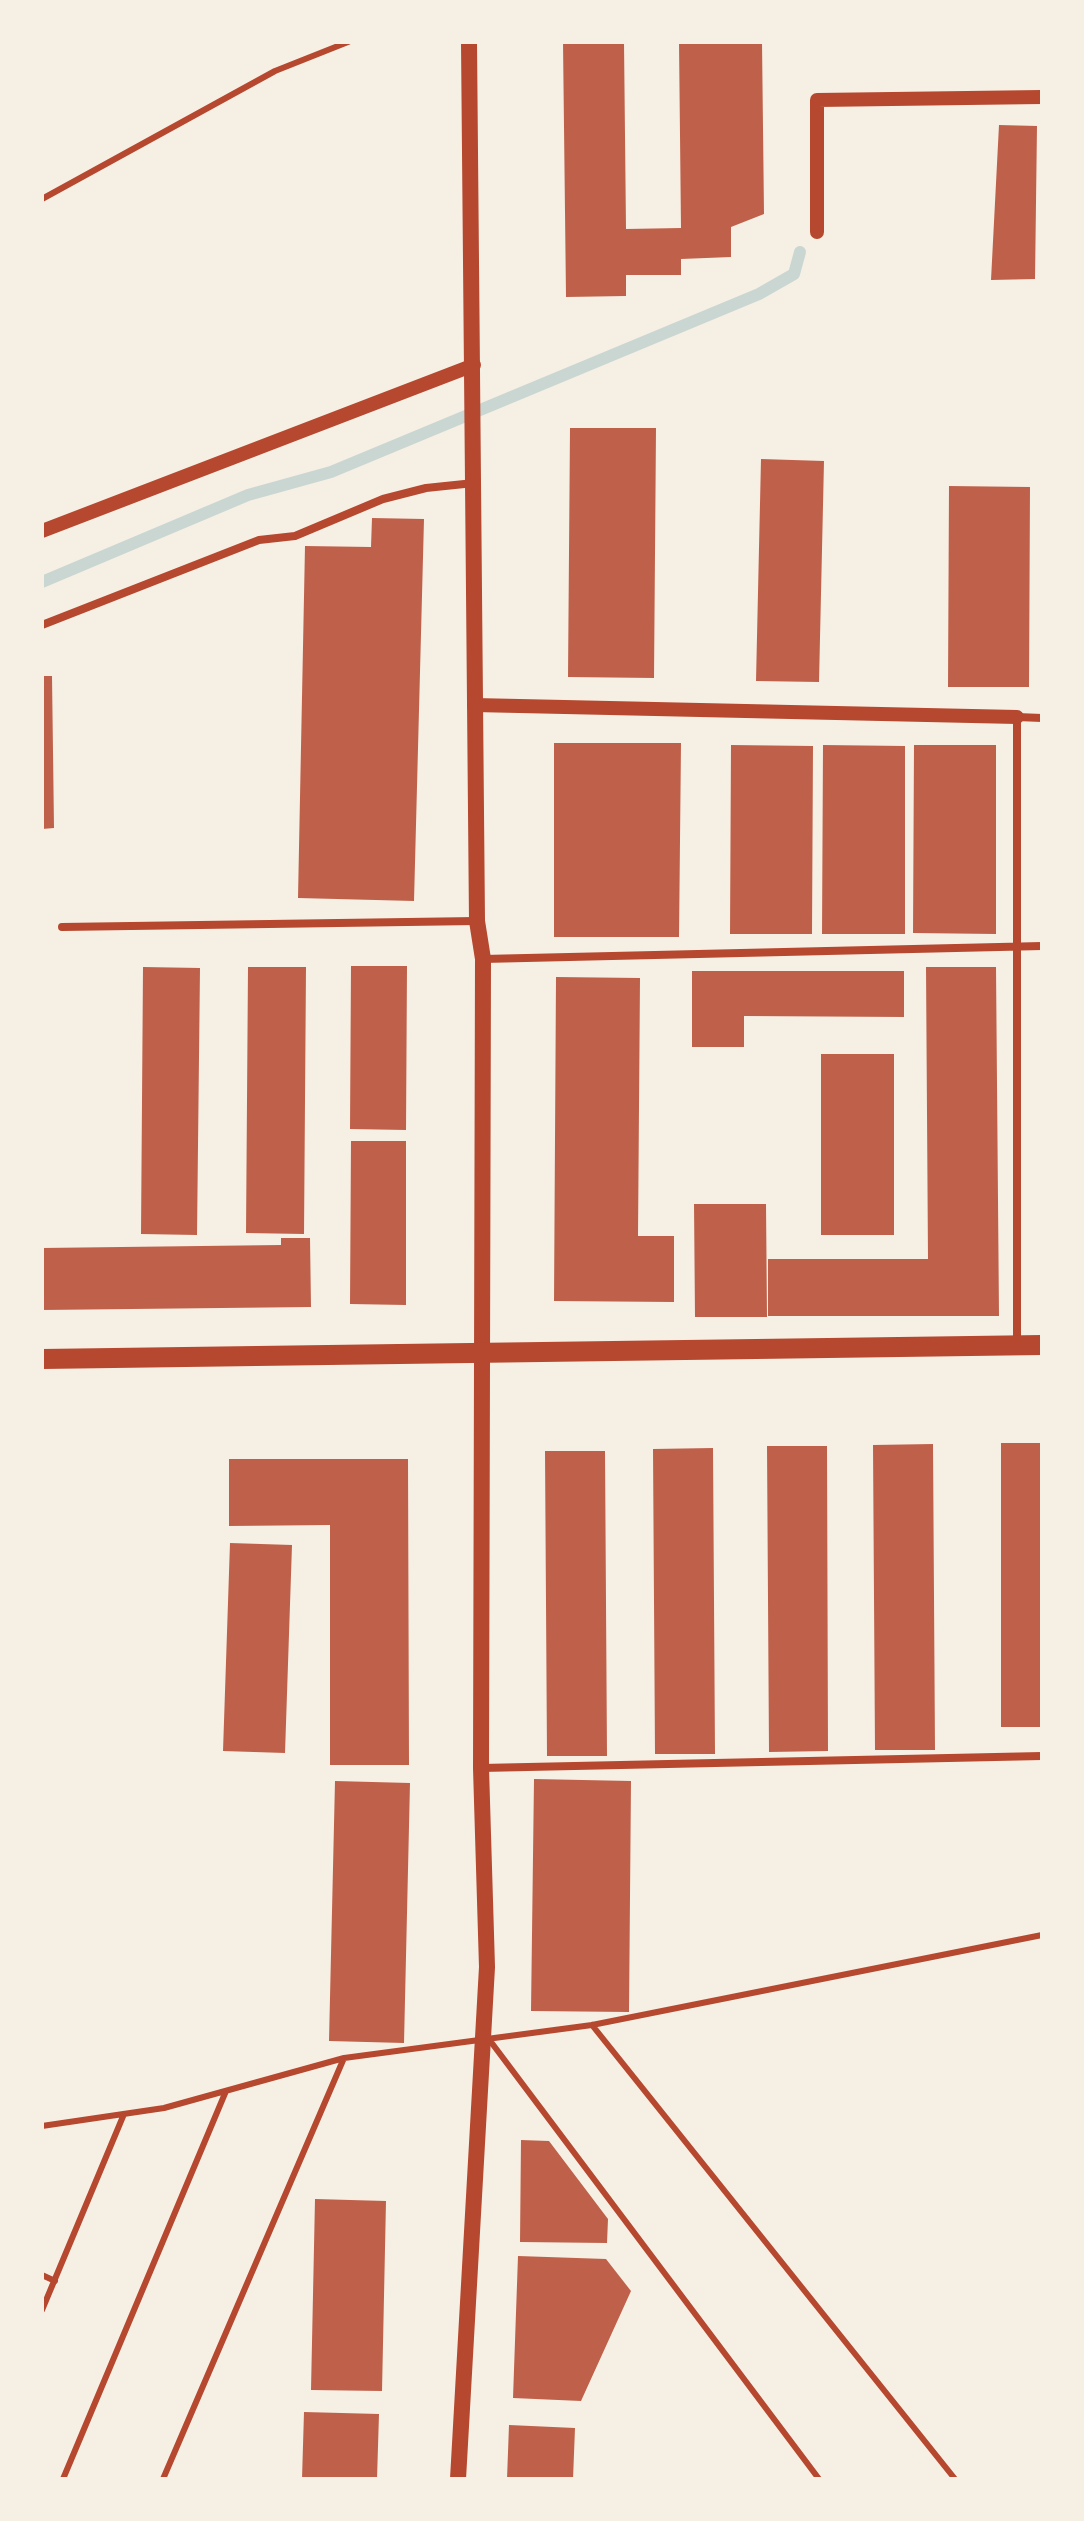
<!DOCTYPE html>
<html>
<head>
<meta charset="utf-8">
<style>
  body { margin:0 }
  #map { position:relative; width:1084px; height:2521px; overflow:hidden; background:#f6efe4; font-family:"Playfair Display",serif }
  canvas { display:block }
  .frame { position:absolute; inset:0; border:44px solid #f6efe4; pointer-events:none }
</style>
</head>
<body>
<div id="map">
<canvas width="1084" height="2521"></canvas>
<div class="frame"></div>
</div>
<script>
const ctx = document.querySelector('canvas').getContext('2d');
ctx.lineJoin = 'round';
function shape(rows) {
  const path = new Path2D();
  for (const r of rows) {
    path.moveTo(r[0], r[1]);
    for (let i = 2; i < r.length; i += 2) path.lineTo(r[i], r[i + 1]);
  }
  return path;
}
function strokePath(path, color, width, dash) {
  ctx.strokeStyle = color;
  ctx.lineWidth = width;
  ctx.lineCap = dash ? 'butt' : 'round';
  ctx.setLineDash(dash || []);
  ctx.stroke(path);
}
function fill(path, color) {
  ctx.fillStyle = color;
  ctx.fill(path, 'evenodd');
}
strokePath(shape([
  [42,582,248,495,331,472,759,294,794,274,800,252]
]), '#c9d6d2', 12);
fill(shape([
  [563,42,624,42,626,229,681,228,679,42,762,42,764,214,731,227,731,257,681,259,681,275,626,275,626,296,566,297],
  [999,125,1037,126,1035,279,991,280],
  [570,428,656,428,654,678,568,677],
  [761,459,824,461,819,682,756,681],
  [949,486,1030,487,1029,687,948,687],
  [372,518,424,519,414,901,298,898,305,546,371,547],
  [42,676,52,676,54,828,42,829],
  [554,743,681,743,679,937,554,937],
  [731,745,813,746,812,934,730,934],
  [823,745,905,746,905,934,822,934],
  [914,745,996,745,996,934,913,933],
  [351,966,407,966,406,1130,350,1129],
  [143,967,200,968,197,1235,141,1234],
  [248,967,306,967,304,1234,246,1233],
  [926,967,996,967,999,1316,768,1316,768,1259,928,1259],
  [692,971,904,971,904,1017,744,1016,744,1047,692,1047],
  [556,977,640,978,638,1236,674,1236,674,1302,554,1301],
  [821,1054,894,1054,894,1235,821,1235],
  [351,1141,406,1141,406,1305,350,1304],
  [694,1204,766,1204,767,1317,695,1317],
  [281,1238,310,1238,311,1307,42,1310,42,1248,281,1245],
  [1001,1443,1042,1443,1042,1727,1001,1727],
  [933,1444,935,1750,875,1750,873,1445],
  [767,1446,827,1446,828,1751,769,1752],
  [713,1448,715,1754,655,1754,653,1449],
  [545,1451,605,1451,607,1756,547,1756],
  [229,1459,408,1459,409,1765,330,1765,330,1525,229,1526],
  [230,1543,292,1545,285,1753,223,1751],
  [534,1779,631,1781,629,2012,531,2011],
  [335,1781,410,1783,404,2043,329,2041],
  [521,2140,549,2141,608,2219,607,2243,520,2242],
  [315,2199,386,2201,382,2391,311,2390],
  [518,2256,606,2259,631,2291,581,2401,513,2398],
  [304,2412,379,2414,377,2479,302,2479],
  [509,2425,575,2428,573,2479,507,2479]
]), '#bf614a');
strokePath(shape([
  [42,199,275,71,348,42],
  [592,2025,955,2479],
  [488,2038,819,2479],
  [42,2126,164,2108,344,2058,592,2025,1042,1935],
  [42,2275,55,2281],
  [42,2310,124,2114],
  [63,2479,226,2091],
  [163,2479,344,2058]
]), '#b5482f', 6);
strokePath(shape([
  [42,625,259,540,295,536,383,499,426,488,474,483],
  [62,927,476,921],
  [483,959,1042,946],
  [1017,1345,1017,717,1042,718],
  [481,1768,1042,1756]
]), '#b5482f', 8);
strokePath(shape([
  [817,232,817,100,1042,97],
  [42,531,474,365],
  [474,705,1017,717]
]), '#b5482f', 14);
strokePath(shape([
  [458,2479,487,1967,481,1768,483,959,477,921,469,42]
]), '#b5482f', 16);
strokePath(shape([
  [42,1359,1042,1345]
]), '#b5482f', 20);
</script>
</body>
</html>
